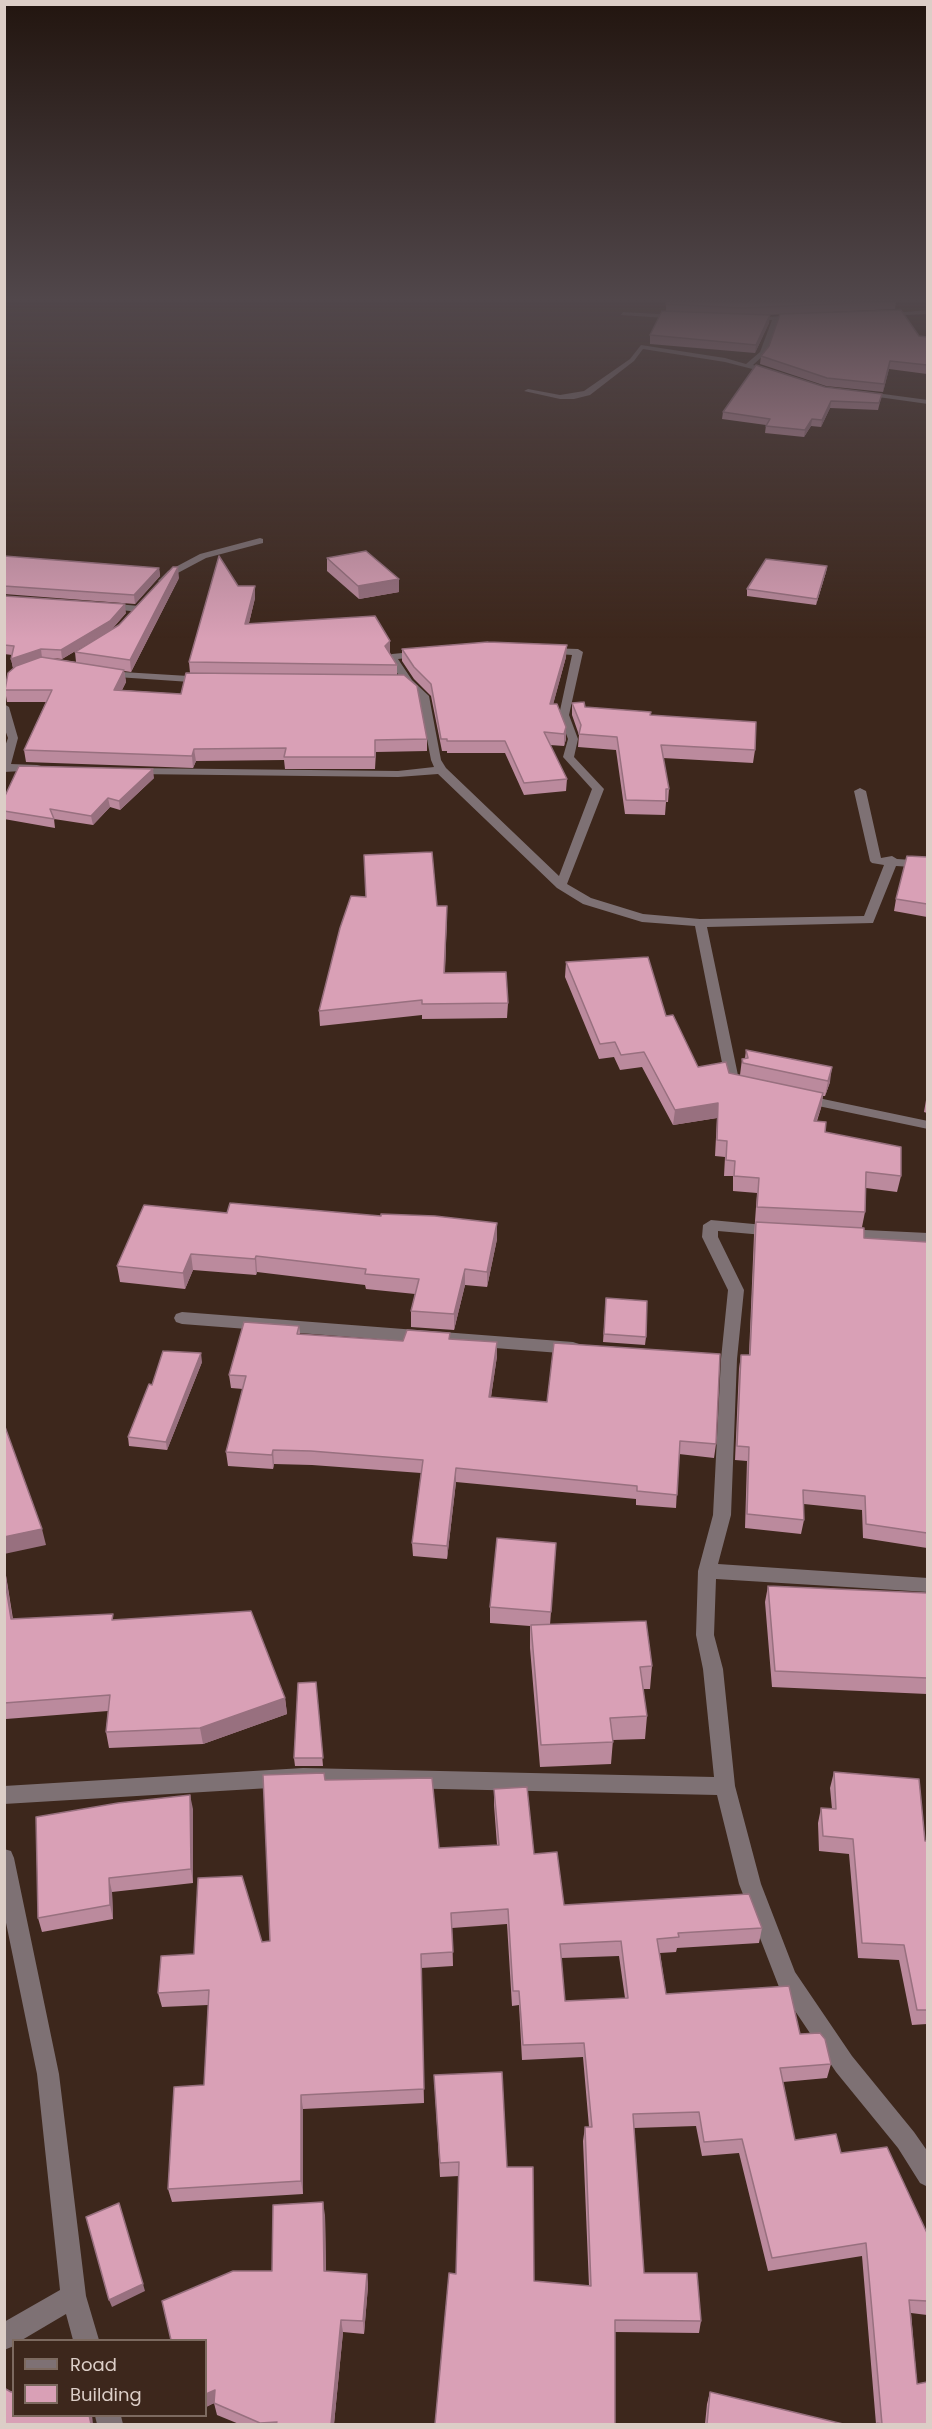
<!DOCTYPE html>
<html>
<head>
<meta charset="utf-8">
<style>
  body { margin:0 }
  #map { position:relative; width:932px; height:2429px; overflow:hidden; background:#3d271c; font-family:Poppins,sans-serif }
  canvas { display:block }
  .frame { position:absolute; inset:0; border:6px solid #dccec7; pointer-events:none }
  .legend { position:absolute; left:12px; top:2339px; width:195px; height:78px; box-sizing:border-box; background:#3d271c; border:2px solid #7d6a60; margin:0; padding:8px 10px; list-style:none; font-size:18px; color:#dccec7 }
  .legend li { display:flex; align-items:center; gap:12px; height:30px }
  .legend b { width:30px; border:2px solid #7d6a60 }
</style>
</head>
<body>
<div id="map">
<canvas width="932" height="2429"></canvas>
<div class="frame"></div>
<ul class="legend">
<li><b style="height:8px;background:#7e7174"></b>Road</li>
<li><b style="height:16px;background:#d9a0b6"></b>Building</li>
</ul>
</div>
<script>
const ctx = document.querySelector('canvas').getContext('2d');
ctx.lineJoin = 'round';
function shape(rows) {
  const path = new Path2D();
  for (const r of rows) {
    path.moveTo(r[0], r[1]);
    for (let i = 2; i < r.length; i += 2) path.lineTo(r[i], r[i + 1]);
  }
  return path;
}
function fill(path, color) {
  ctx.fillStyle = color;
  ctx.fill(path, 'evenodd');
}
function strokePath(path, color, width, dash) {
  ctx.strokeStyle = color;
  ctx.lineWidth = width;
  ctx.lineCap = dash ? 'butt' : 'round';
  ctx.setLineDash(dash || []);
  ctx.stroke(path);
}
fill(shape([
  [928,310,928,314,886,316,883,314,928,310],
  [623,312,679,315,682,317,679,319,621,315,623,312],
  [799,315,801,318,779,320,766,353,753,365,776,371,776,375,725,362,643,349,634,361,590,395,574,399,560,399,524,391,528,389,560,395,584,391,630,359,641,345,725,358,746,364,760,352,772,320,751,321,749,318,799,315],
  [861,391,928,400,928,404,864,395,861,391],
  [260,538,263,539,263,543,206,558,174,575,166,583,158,581,168,571,200,554,260,538],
  [106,603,139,606,144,609,139,612,103,608,101,606,106,603],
  [548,648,578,649,583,652,569,715,578,739,574,757,604,789,567,884,591,898,643,914,700,919,864,916,884,865,872,863,870,861,854,791,860,788,866,791,881,858,892,856,897,859,928,861,928,868,896,866,873,923,707,927,739,1080,748,1082,750,1085,748,1088,733,1087,726,1083,695,926,642,922,583,904,557,888,438,774,398,777,133,774,128,771,133,768,398,771,434,767,431,760,419,697,405,685,396,684,396,680,401,679,387,657,392,654,423,651,426,652,426,656,398,659,412,680,429,696,441,760,446,768,559,876,592,789,563,757,568,739,559,715,572,655,545,653,543,651,548,648],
  [106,671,205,677,210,680,205,683,102,676,101,674,106,671],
  [4,704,9,707,18,738,11,764,37,765,41,766,41,770,4,772,4,749,8,738,4,727,4,704],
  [804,1095,928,1121,928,1129,799,1102,797,1099,804,1095],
  [711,1220,775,1226,783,1231,775,1236,718,1231,718,1237,744,1290,737,1359,731,1515,718,1564,928,1578,928,1592,716,1579,714,1635,723,1669,735,1786,761,1884,795,1972,852,2056,914,2132,928,2152,928,2187,920,2183,898,2148,836,2072,779,1987,739,1884,717,1795,303,1786,4,1804,4,1786,303,1768,714,1777,703,1669,696,1635,698,1571,713,1515,721,1359,728,1290,702,1237,703,1225,711,1220],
  [844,1229,928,1233,928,1243,839,1238,836,1234,839,1230,844,1229],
  [182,1312,573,1342,579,1344,581,1348,579,1352,573,1354,182,1324,176,1322,174,1318,176,1314,182,1312],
  [4,1849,11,1851,14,1858,59,2074,86,2296,99,2340,73,2340,66,2314,22,2340,14,2340,14,2346,4,2350,4,2322,60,2290,37,2074,4,1913,4,1849],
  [95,2416,121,2416,123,2424,97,2424,95,2416]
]), '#7e7174');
fill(shape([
  [896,301,895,309,766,315,769,323,755,353,650,344,650,335,666,311,666,304],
  [919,336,927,337,927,374,889,369,883,392,826,386,760,364,761,356],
  [825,387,882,394,878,410,830,408,821,427,811,426,804,437,765,433,766,425,722,419,723,412],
  [4,556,159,568,160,576,135,604,4,594],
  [327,558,399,592,359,599,327,571],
  [827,566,826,572,816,605,747,596,747,589],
  [179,578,131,672,124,671,126,682,122,690,181,694,190,673,189,662,238,586,255,598,249,623,390,653,389,653,397,665,397,675,427,739,427,751,376,752,375,769,285,769,284,760,196,761,193,768,26,762,24,750,46,702,7,702,5,690,15,668,13,668,11,659,12,655,4,654,4,596,126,613,112,629,62,659,51,658,76,662,75,652,119,625],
  [402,649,566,657,553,704,566,727,566,739,564,746,550,745,567,779,566,791,524,795,505,753,447,753,447,751,442,751,431,696,414,679,402,661],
  [572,703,585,707,651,715,755,750,753,763,663,758,669,789,668,802,666,802,665,815,625,814,616,750,578,747,579,735,572,715],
  [154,778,120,810,110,807,93,825,54,819,55,828,4,819,4,798],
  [927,857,927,917,894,911,896,899],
  [437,906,447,906,445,973,508,1003,507,1018,422,1019,422,1015,320,1026,319,1011],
  [566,962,666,1016,698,1067,740,1075,742,1059,745,1058,746,1050,830,1082,825,1096,823,1096,821,1108,817,1121,825,1132,901,1176,897,1192,866,1188,865,1212,862,1227,864,1238,927,1242,927,1548,863,1538,862,1510,804,1504,804,1520,801,1534,745,1528,747,1461,735,1460,739,1369,741,1355,749,1355,754,1235,757,1193,733,1191,733,1176,724,1176,725,1157,715,1156,717,1118,673,1125,642,1067,620,1070,614,1057,599,1059,565,977],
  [927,1094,927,1113,924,1112],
  [381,1216,497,1223,497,1239,487,1287,465,1285,454,1330,411,1327,411,1311,415,1294,366,1289,365,1285,257,1272,256,1275,193,1270,185,1289,120,1282,117,1266],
  [606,1298,646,1337,645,1345,603,1342],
  [299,1326,300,1334,403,1341,450,1339,497,1342,497,1356,491,1397,716,1444,714,1458,679,1454,676,1508,636,1505,636,1499,456,1482,447,1559,413,1556,412,1543,421,1473,312,1465,274,1464,273,1469,228,1466,226,1452,243,1389,231,1388,229,1375],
  [202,1362,167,1450,129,1446,128,1437,152,1385],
  [556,1543,550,1625,652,1666,650,1689,643,1689,647,1716,645,1739,613,1740,611,1764,540,1767,530,1648,530,1626,490,1623,490,1607],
  [4,1563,13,1619,114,1620,285,1698,287,1714,203,1744,109,1748,106,1732,108,1711,6,1719,4,1713],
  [768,1586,927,1593,927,1695,927,1694,772,1687,765,1602],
  [316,1682,323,1766,295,1766,294,1758],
  [834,1772,925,1841,927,1841,927,2024,912,2025,899,1960,858,1958,849,1854,819,1851,818,1823,821,1808,832,1809,830,1788],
  [325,1780,439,1848,497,1845,494,1805,494,1789,534,1854,564,1905,762,1928,759,1943,677,1948,676,1952,660,1953,666,1994,800,2034,831,2064,827,2078,783,2082,795,2140,841,2153,927,2233,927,2315,911,2313,917,2384,927,2424,876,2424,862,2256,768,2271,739,2153,702,2156,696,2126,634,2128,644,2273,701,2321,699,2333,615,2332,456,2274,459,2176,440,2177,434,2075,507,2167,534,2281,589,2286,583,2141,585,2127,589,2127,583,2057,522,2060,519,2005,512,2006,507,1924,452,1928,453,1966,421,1968,424,2103,303,2109,303,2194,172,2202,168,2189,204,2085,208,2005,162,2007,158,1993,194,1954,270,1941],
  [619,1956,625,1998,565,2001,561,1958],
  [193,1809,193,1883,112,1892,113,1919,42,1932,38,1918],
  [325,2215,326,2271,367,2274,368,2286,364,2334,343,2332,334,2424,239,2424,217,2415,214,2403,206,2407,206,2340],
  [710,2392,843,2424,705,2424,707,2404]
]), '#bb8a9d');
fill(shape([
  [770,315,769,323,755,353,756,345],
  [890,361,889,369,883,392,884,384],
  [831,401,830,408,821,427,822,420],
  [812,419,811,426,804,437,805,430],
  [827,566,826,572,816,605,817,599],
  [178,567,179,578,131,672,130,660],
  [159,568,160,576,135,604,134,595],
  [399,579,399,592,359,599,358,586],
  [255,586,255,598,246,635,245,624],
  [125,604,126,613,112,629,62,659,61,650],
  [390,641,390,653,385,658,385,646],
  [567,645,566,657,550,716,550,704],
  [41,649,42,658,13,668,11,659],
  [124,670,126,682,116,702,114,690],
  [566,727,566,739,564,746,564,734],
  [194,749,196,761,193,768,192,756],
  [153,769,154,778,120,810,119,801],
  [108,798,110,807,93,825,91,816],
  [447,906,447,920,444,988,444,973],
  [832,1067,830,1082,825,1096,828,1081],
  [823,1093,821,1108,811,1136,814,1121],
  [718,1103,717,1118,673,1125,675,1110],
  [497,1223,497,1239,487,1287,487,1272],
  [191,1254,193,1270,185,1289,183,1273],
  [256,1256,257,1272,256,1275,255,1259],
  [465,1269,465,1285,454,1330,454,1314],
  [497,1342,497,1356,489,1410,489,1397],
  [201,1353,202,1362,167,1450,166,1442],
  [273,1450,274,1464,273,1469,272,1455],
  [456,1468,456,1482,447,1559,447,1546],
  [42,1529,46,1545,4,1554,4,1537],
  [4,1563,15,1635,11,1619,4,1575],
  [285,1698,287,1714,203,1744,200,1728],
  [190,1795,193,1809,193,1883,191,1869],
  [109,1878,112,1892,113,1919,110,1905],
  [301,2095,303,2109,303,2194,301,2181],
  [323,2202,325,2215,326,2284,324,2271],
  [367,2274,368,2286,364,2334,363,2321],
  [143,2284,145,2291,112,2307,109,2300],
  [341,2320,343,2332,334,2424,331,2424],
  [215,2390,218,2401,206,2407,206,2394],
  [89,2415,92,2415,93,2424,91,2424]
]), '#98707f');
const building = shape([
  [668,299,895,299,896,301,743,308,666,304,668,299],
  [901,310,919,336,927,337,927,365,890,361,884,384,827,378,761,356,769,346,780,314,901,310],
  [662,311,770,315,756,345,650,335,662,311],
  [756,365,825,387,882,394,879,403,831,401,822,420,812,419,805,430,766,426,770,419,723,412,756,365],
  [366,551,399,579,358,586,327,558,366,551],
  [4,556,159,568,134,595,4,586,4,556],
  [219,556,238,586,255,586,245,624,375,616,390,641,385,646,397,665,189,662,219,556],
  [766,559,827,566,817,599,747,589,766,559],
  [173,567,178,567,130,660,75,652,119,625,173,567],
  [4,596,125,604,110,621,61,650,41,649,11,659,14,646,4,645,4,596],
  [488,642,567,645,550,704,557,704,566,727,564,734,544,732,567,779,524,783,505,741,447,741,447,739,441,739,431,684,414,667,402,649,488,642],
  [41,657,124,670,114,690,181,694,186,673,404,675,417,686,427,739,375,740,375,757,284,757,286,748,194,749,192,756,24,750,52,690,5,690,8,673,16,666,41,657],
  [584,702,585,707,651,712,650,715,756,722,755,750,661,745,669,789,666,789,666,801,626,800,617,737,579,734,581,725,572,703,584,702],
  [19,766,153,769,119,801,108,798,91,816,50,809,54,819,4,811,4,798,19,766],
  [432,852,437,906,447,906,444,973,506,972,508,1003,422,1004,422,1000,319,1011,340,928,351,896,366,897,364,855,432,852],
  [907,856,927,857,927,904,896,899,907,856],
  [648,957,666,1016,673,1015,698,1067,726,1062,729,1073,823,1093,814,1121,826,1122,825,1132,901,1147,901,1176,866,1172,865,1212,757,1207,759,1178,734,1176,735,1161,726,1160,727,1141,717,1140,718,1103,675,1110,644,1052,621,1055,615,1042,600,1044,566,962,648,957],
  [746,1050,832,1067,828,1081,743,1063,742,1059,748,1058,746,1050],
  [230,1203,381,1216,381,1214,435,1216,497,1223,487,1272,465,1269,454,1314,411,1311,419,1279,365,1274,366,1269,256,1256,255,1259,191,1254,183,1273,117,1266,144,1205,227,1213,230,1203],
  [756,1222,864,1228,864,1238,927,1242,927,1533,866,1524,865,1496,803,1490,804,1520,747,1514,749,1447,737,1446,741,1355,750,1355,756,1222],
  [606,1298,647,1301,646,1337,604,1334,606,1298],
  [244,1322,299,1326,297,1334,403,1341,407,1330,450,1333,449,1339,497,1342,489,1397,547,1402,554,1343,720,1354,716,1444,680,1441,677,1495,637,1491,637,1486,456,1468,447,1546,412,1543,423,1460,311,1451,273,1450,272,1455,226,1452,246,1376,229,1375,244,1322],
  [163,1351,201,1353,166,1442,128,1437,149,1384,152,1385,163,1351],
  [4,1424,42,1529,4,1537,4,1424],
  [497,1538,556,1543,551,1612,490,1607,497,1538],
  [4,1575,11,1619,113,1614,112,1620,251,1611,285,1698,200,1728,106,1732,110,1695,4,1703,4,1575],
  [768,1586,927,1593,927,1678,775,1671,768,1586],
  [646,1621,652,1666,640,1667,647,1716,610,1718,613,1742,541,1745,531,1625,646,1621],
  [316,1682,323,1758,294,1758,298,1683,316,1682],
  [834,1772,919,1779,925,1841,927,1841,927,2010,917,2010,904,1945,862,1943,853,1839,823,1836,821,1808,836,1809,834,1772],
  [324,1773,325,1780,432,1778,439,1848,499,1845,494,1789,527,1787,534,1854,557,1852,564,1905,749,1894,762,1928,678,1933,679,1937,657,1939,666,1994,789,1986,800,2034,820,2033,825,2039,831,2064,780,2068,795,2140,836,2134,841,2153,887,2147,927,2233,927,2301,909,2300,917,2384,927,2382,927,2424,877,2424,877,2423,882,2424,866,2243,772,2258,742,2139,704,2142,699,2112,633,2114,644,2273,697,2273,701,2321,615,2320,615,2424,435,2424,449,2273,456,2274,459,2162,440,2163,434,2075,502,2072,507,2167,533,2167,534,2281,591,2286,585,2127,592,2127,584,2043,523,2045,519,1991,513,1991,508,1909,451,1913,453,1952,421,1954,424,2089,301,2095,301,2181,168,2189,174,2087,204,2085,209,1990,158,1993,161,1956,194,1954,198,1878,242,1876,262,1942,270,1941,263,1775,324,1773],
  [621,1941,628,1998,565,2001,560,1944,621,1941],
  [190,1795,191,1869,109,1878,110,1905,38,1918,36,1817,118,1803,190,1795],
  [323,2202,324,2271,367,2274,363,2321,341,2320,331,2424,276,2424,277,2422,260,2423,214,2403,215,2390,206,2394,206,2340,171,2340,162,2301,233,2271,272,2271,273,2205,323,2202],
  [119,2203,143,2284,109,2300,86,2217,119,2203],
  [4,2388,11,2392,14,2391,14,2415,89,2415,91,2424,4,2424,4,2388],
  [710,2392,843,2424,707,2424,710,2392]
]);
fill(building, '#d9a0b6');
strokePath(building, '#98707f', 1.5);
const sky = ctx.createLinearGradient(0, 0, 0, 639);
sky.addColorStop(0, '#22150f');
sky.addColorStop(0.47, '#51474b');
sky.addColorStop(1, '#51474b00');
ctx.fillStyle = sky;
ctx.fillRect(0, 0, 932, 639);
</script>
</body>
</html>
